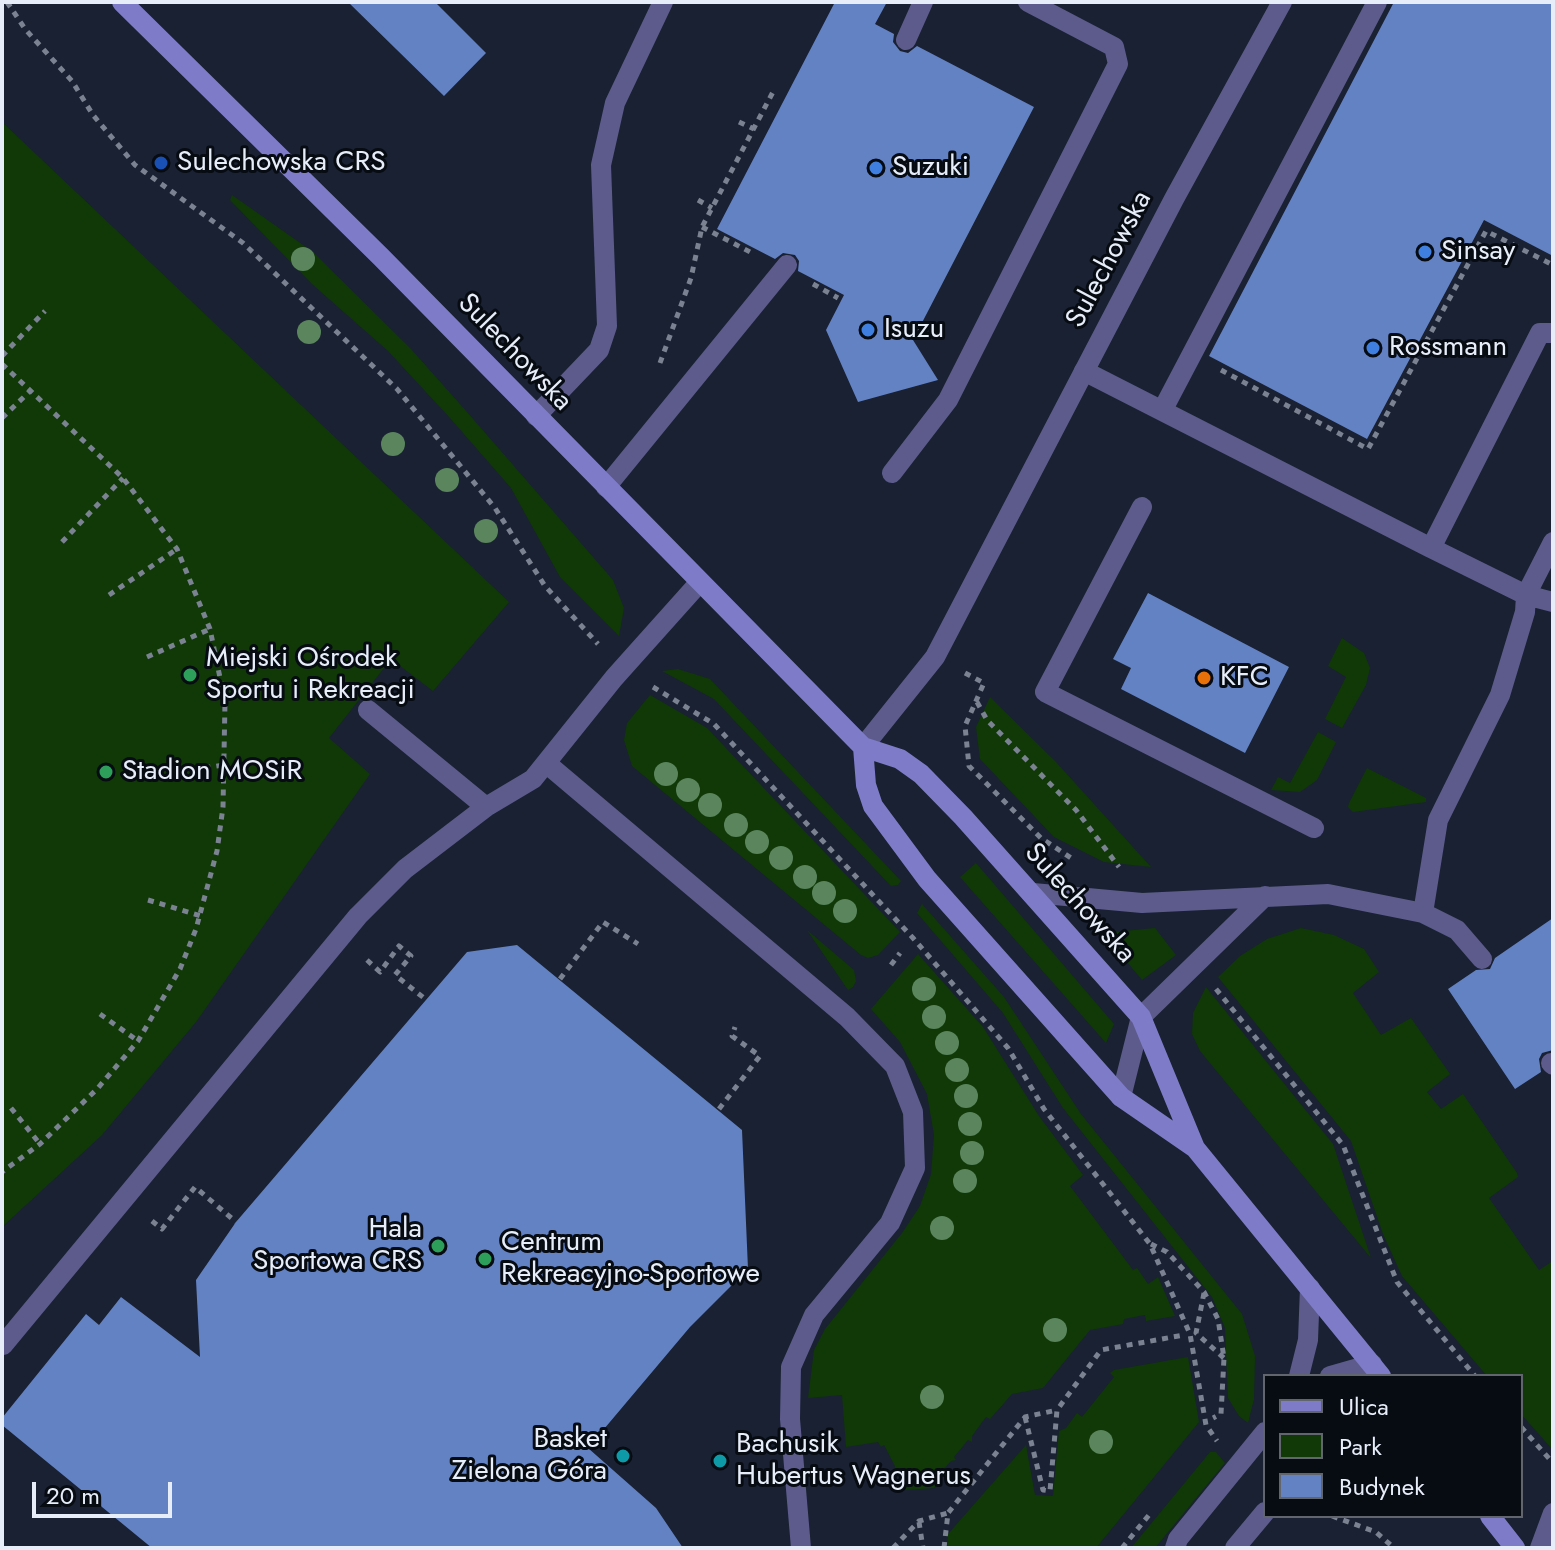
<!DOCTYPE html>
<html>
<head>
<meta charset="utf-8">
<style>
  body { margin:0 }
  #map { position:relative; width:1555px; height:1550px; overflow:hidden; background:#192132; font-family:Jost,sans-serif }
  canvas { display:block }
  .frame { position:absolute; inset:0; border:4px solid #e7edf9; pointer-events:none }
  .legend { position:absolute; left:1263px; top:1374px; width:260px; height:144px; box-sizing:border-box; background:#070b12; border:2px solid #61656e; margin:0; padding:10px 14px; list-style:none; font-size:24px; color:#e7edf9 }
  .legend li { display:flex; align-items:center; gap:16px; height:40px }
  .legend b { width:40px; border:2px solid #61656e }
  .scale { position:absolute; left:32px; top:1482px; width:140px; height:36px; box-sizing:border-box; border:4px solid #e7edf9; border-top:0; padding-left:10px; font-size:24px; line-height:28px; white-space:nowrap; color:#e7edf9; -webkit-text-stroke:6px #070b12; paint-order:stroke }
</style>
</head>
<body>
<div id="map">
<canvas width="1555" height="1550"></canvas>
<div class="frame"></div>
<ul class="legend">
<li><b style="height:10px;background:#7e7bc8"></b>Ulica</li>
<li><b style="height:22px;background:#103907"></b>Park</li>
<li><b style="height:22px;background:#6382c4"></b>Budynek</li>
</ul>
<div class="scale">20 m</div>
</div>
<script>
const ctx = document.querySelector('canvas').getContext('2d');
ctx.lineJoin = 'round';
function fill(path, color) {
  ctx.fillStyle = color;
  ctx.fill(path, 'evenodd');
}
function shape(rows) {
  const path = new Path2D();
  for (const r of rows) {
    path.moveTo(r[0], r[1]);
    for (let i = 2; i < r.length; i += 2) path.lineTo(r[i], r[i + 1]);
  }
  return path;
}
function strokePath(path, color, width, dash) {
  ctx.strokeStyle = color;
  ctx.lineWidth = width;
  ctx.lineCap = dash ? 'butt' : 'round';
  ctx.setLineDash(dash || []);
  ctx.stroke(path);
}
function drawText(font, color, halo, rows, align = 'center') {
  ctx.font = font + ' Jost,sans-serif';
  ctx.lineWidth = 6;
  ctx.setLineDash([]);
  ctx.textBaseline = 'middle';
  ctx.strokeStyle = halo;
  ctx.fillStyle = color;
  for (const [text, x, y, turn = 0] of rows) {
    ctx.save();
    ctx.translate(x, y);
    ctx.rotate((+turn || 0) * Math.PI / 180);
    ctx.textAlign = isNaN(turn) ? turn : align;
    if (halo) ctx.strokeText(text, 0, 0);
    ctx.fillText(text, 0, 0);
    ctx.restore();
  }
}
fill(shape([
  [2,122,509,602,433,691,391,659,329,738,370,774,196,1022,102,1135,2,1227],
  [232,195,313,252,411,349,467,412,613,580,624,608,619,636,560,577,511,488,450,418,388,351,312,284,230,200],
  [1342,638,1364,653,1370,668,1366,685,1342,728,1325,719,1346,677,1328,666],
  [678,669,710,679,901,881,898,885,891,886,714,699,662,671],
  [650,695,707,728,900,932,878,955,868,958,861,955,632,766,624,740,627,723],
  [990,697,1056,762,1151,867,1104,862,1054,837,980,759,976,727],
  [1318,732,1336,742,1317,780,1300,792,1271,790,1278,777,1290,783],
  [1367,768,1426,798,1426,802,1353,812,1348,807,1349,803],
  [976,863,1114,1024,1106,1043,960,877],
  [922,904,1004,997,1081,1114,1242,1314,1255,1356,1254,1399,1248,1423,1239,1416,1228,1398,1225,1328,1212,1297,1063,1108,1003,1013,917,913],
  [1155,928,1176,955,1142,980,1103,933],
  [1301,928,1334,935,1364,949,1379,972,1353,993,1381,1035,1411,1018,1450,1074,1427,1092,1441,1109,1463,1094,1517,1173,1518,1177,1489,1198,1539,1270,1553,1261,1552,1449,1521,1414,1521,1376,1487,1376,1402,1276,1383,1234,1351,1141,1218,977,1240,956,1267,939],
  [807,930,854,970,856,981,853,987,848,990],
  [918,954,983,1027,1039,1116,1083,1175,1070,1186,1133,1270,1137,1268,1148,1284,1158,1277,1175,1316,1146,1321,1145,1315,1124,1319,1123,1324,1090,1330,1043,1388,1012,1394,990,1419,986,1417,972,1436,972,1442,968,1440,954,1457,956,1460,951,1461,936,1478,939,1481,934,1488,906,1490,897,1470,894,1472,895,1466,884,1445,881,1447,878,1442,846,1447,842,1395,808,1398,814,1350,825,1329,902,1233,920,1206,931,1174,934,1135,927,1094,900,1042,871,1009],
  [1206,987,1333,1144,1371,1258,1200,1051,1192,1034,1193,1013],
  [1188,1357,1199,1422,1096,1548,947,1548,948,1534,1026,1445,1035,1495,1053,1496,1059,1431,1066,1428,1077,1413,1082,1417,1114,1377,1110,1373,1114,1370],
  [1210,1452,1216,1452,1225,1463,1155,1548,1131,1548]
]), '#103907');
fill(shape([
  [348,2,435,2,486,53,444,96],
  [835,2,887,2,875,24,894,34,893,42,900,51,908,53,917,46,1034,107,913,340,938,380,858,402,826,330,844,295,798,271,799,261,795,255,783,253,775,259,717,229],
  [1394,2,1553,2,1553,256,1484,220,1367,439,1209,356],
  [1148,593,1289,667,1245,753,1121,689,1131,668,1113,659],
  [1553,918,1553,1050,1542,1053,1539,1059,1541,1072,1515,1089,1448,989,1476,970,1490,969,1495,958],
  [517,945,742,1130,748,1269,690,1327,588,1448,656,1508,683,1548,152,1548,2,1425,2,1418,86,1314,99,1325,121,1297,200,1357,196,1280,236,1222,467,952]
]), '#6382c4');
strokePath(shape([
  [7,2,25,29,72,81,93,115,135,165,243,243,397,389,495,508,545,586,598,644],
  [739,122,754,129],
  [698,200,712,208],
  [702,227,754,254],
  [813,284,838,298],
  [2,356,45,311],
  [660,363,691,278,702,227,774,90],
  [2,364,123,478,177,549,210,629,225,702,223,807,217,851,196,929,180,969,138,1041,97,1089,40,1144,2,1172],
  [1221,370,1368,449,1486,231,1553,265],
  [2,418,30,391],
  [62,542,123,478],
  [109,595,177,549],
  [147,657,210,629],
  [965,673,984,683,965,726,969,766,1041,838,1074,860],
  [653,687,714,724,913,938,1008,1048,1044,1109,1150,1244,1190,1334,1206,1425,1217,1441],
  [977,702,987,720,1076,810,1119,867],
  [157,775,224,765],
  [148,900,201,916],
  [367,960,380,972,399,946,411,956,395,975,424,998],
  [891,965,900,953],
  [560,979,603,922,638,944],
  [1216,989,1343,1145,1397,1282,1475,1376],
  [100,1014,138,1041],
  [11,1108,40,1144],
  [719,1109,760,1056,732,1036,735,1027],
  [152,1221,162,1229,195,1187,236,1222],
  [1151,1244,1167,1252,1204,1292,1218,1319,1224,1358,1221,1414,1213,1418],
  [1204,1293,1196,1333,1224,1358],
  [1025,1417,1043,1490,1050,1491,1057,1410,1101,1350,1184,1335],
  [1521,1427,1553,1463],
  [1332,1516,1376,1532,1394,1548],
  [919,1522,923,1548],
  [893,1548,919,1521,948,1513],
  [944,1548,948,1513,1025,1417,1057,1410],
  [1122,1548,1149,1515]
]), '#7b8291', 5, [6, 6]);
strokePath(shape([
  [906,40,923,2],
  [1084,371,1431,548,1540,333,1553,333],
  [1162,411,1377,2],
  [536,416,599,350,607,326,601,165,615,103,663,2],
  [892,473,948,400,1118,64,1114,47,1028,2],
  [606,487,787,265],
  [1142,507,1045,692,1314,828],
  [1431,548,1526,595,1553,602],
  [368,710,486,807],
  [546,763,847,1017,895,1066,913,1112,915,1168,890,1223,814,1315,791,1367,790,1419,801,1548],
  [1033,893,1142,903,1328,894,1423,913,1457,930,1482,959],
  [1423,913,1438,820,1500,695,1525,612,1526,595,1553,542],
  [1551,1063,1553,1065],
  [1121,1097,1141,1017,1265,896],
  [3,1345,358,916,405,869,486,807,533,779,614,678,699,583],
  [1540,1548,1553,1513]
]), '#5c5b8b', 20);
strokePath(shape([
  [863,747,935,657,1174,199,1282,2],
  [1299,1376,1308,1340,1310,1288],
  [1330,1376,1372,1364],
  [1175,1548,1178,1539,1265,1432],
  [1235,1548,1265,1512]
]), '#5c5b8b', 20);
strokePath(shape([
  [122,2,381,257,863,747,900,759,921,774,963,817,1141,1017,1195,1148],
  [863,747,866,785,873,806,927,879,1121,1097,1195,1148,1381,1376],
  [1490,1516,1515,1548]
]), '#7e7bc8', 20);
ctx.fillStyle = '#5a855d';
for (const [x, y] of [
  [303,259],
  [309,332],
  [393,444],
  [447,480],
  [486,531],
  [666,774],
  [688,790],
  [710,805],
  [736,825],
  [757,842],
  [781,858],
  [805,877],
  [824,893],
  [845,911],
  [924,989],
  [934,1017],
  [947,1043],
  [957,1070],
  [966,1096],
  [970,1124],
  [972,1153],
  [965,1181],
  [942,1228],
  [1055,1330],
  [932,1397],
  [1101,1442]
]) {
  ctx.beginPath();
  ctx.arc(x, y, 12, 0, 2 * Math.PI);
  ctx.fill();
}
for (const [x, y, r, color] of [
  [161,163,8,"#1a4fb4"],
  [876,168,8,"#3f7fe0"],
  [1425,252,8,"#3f7fe0"],
  [868,330,8,"#3f7fe0"],
  [1373,348,8,"#3f7fe0"],
  [190,675,8,"#2e9e5b"],
  [1204,678,8,"#e8710a"],
  [106,772,8,"#2e9e5b"],
  [438,1246,8,"#2e9e5b"],
  [485,1259,8,"#2e9e5b"],
  [623,1456,8,"#0f9aa8"],
  [720,1461,8,"#0f9aa8"]
]) {
  const dot = new Path2D();
  dot.arc(x, y, r, 0, 2 * Math.PI);
  ctx.fillStyle = color;
  ctx.fill(dot);
  strokePath(dot, '#070b12', 3);
}
drawText('28px', '#e7edf9', '#070b12', [
  ["Sulechowska CRS",177,163],
  ["Suzuki",892,168],
  ["Sinsay",1441,252],
  ["Isuzu",884,330],
  ["Rossmann",1389,348],
  ["Miejski Ośrodek",206,659],
  ["Sportu i Rekreacji",206,691],
  ["KFC",1220,678],
  ["Stadion MOSiR",122,772],
  ["Hala",422,1230,"right"],
  ["Sportowa CRS",422,1262,"right"],
  ["Centrum",501,1243],
  ["Rekreacyjno-Sportowe",501,1275],
  ["Basket",607,1440,"right"],
  ["Zielona Góra",607,1472,"right"],
  ["Bachusik",736,1445],
  ["Hubertus Wagnerus",736,1477]
], 'left');
drawText('28px', '#e7edf9', '#070b12', [
  ["Sulechowska",1110,260,-62],
  ["Sulechowska",514,353,46],
  ["Sulechowska",1079,904,48]
]);
</script>
</body>
</html>
